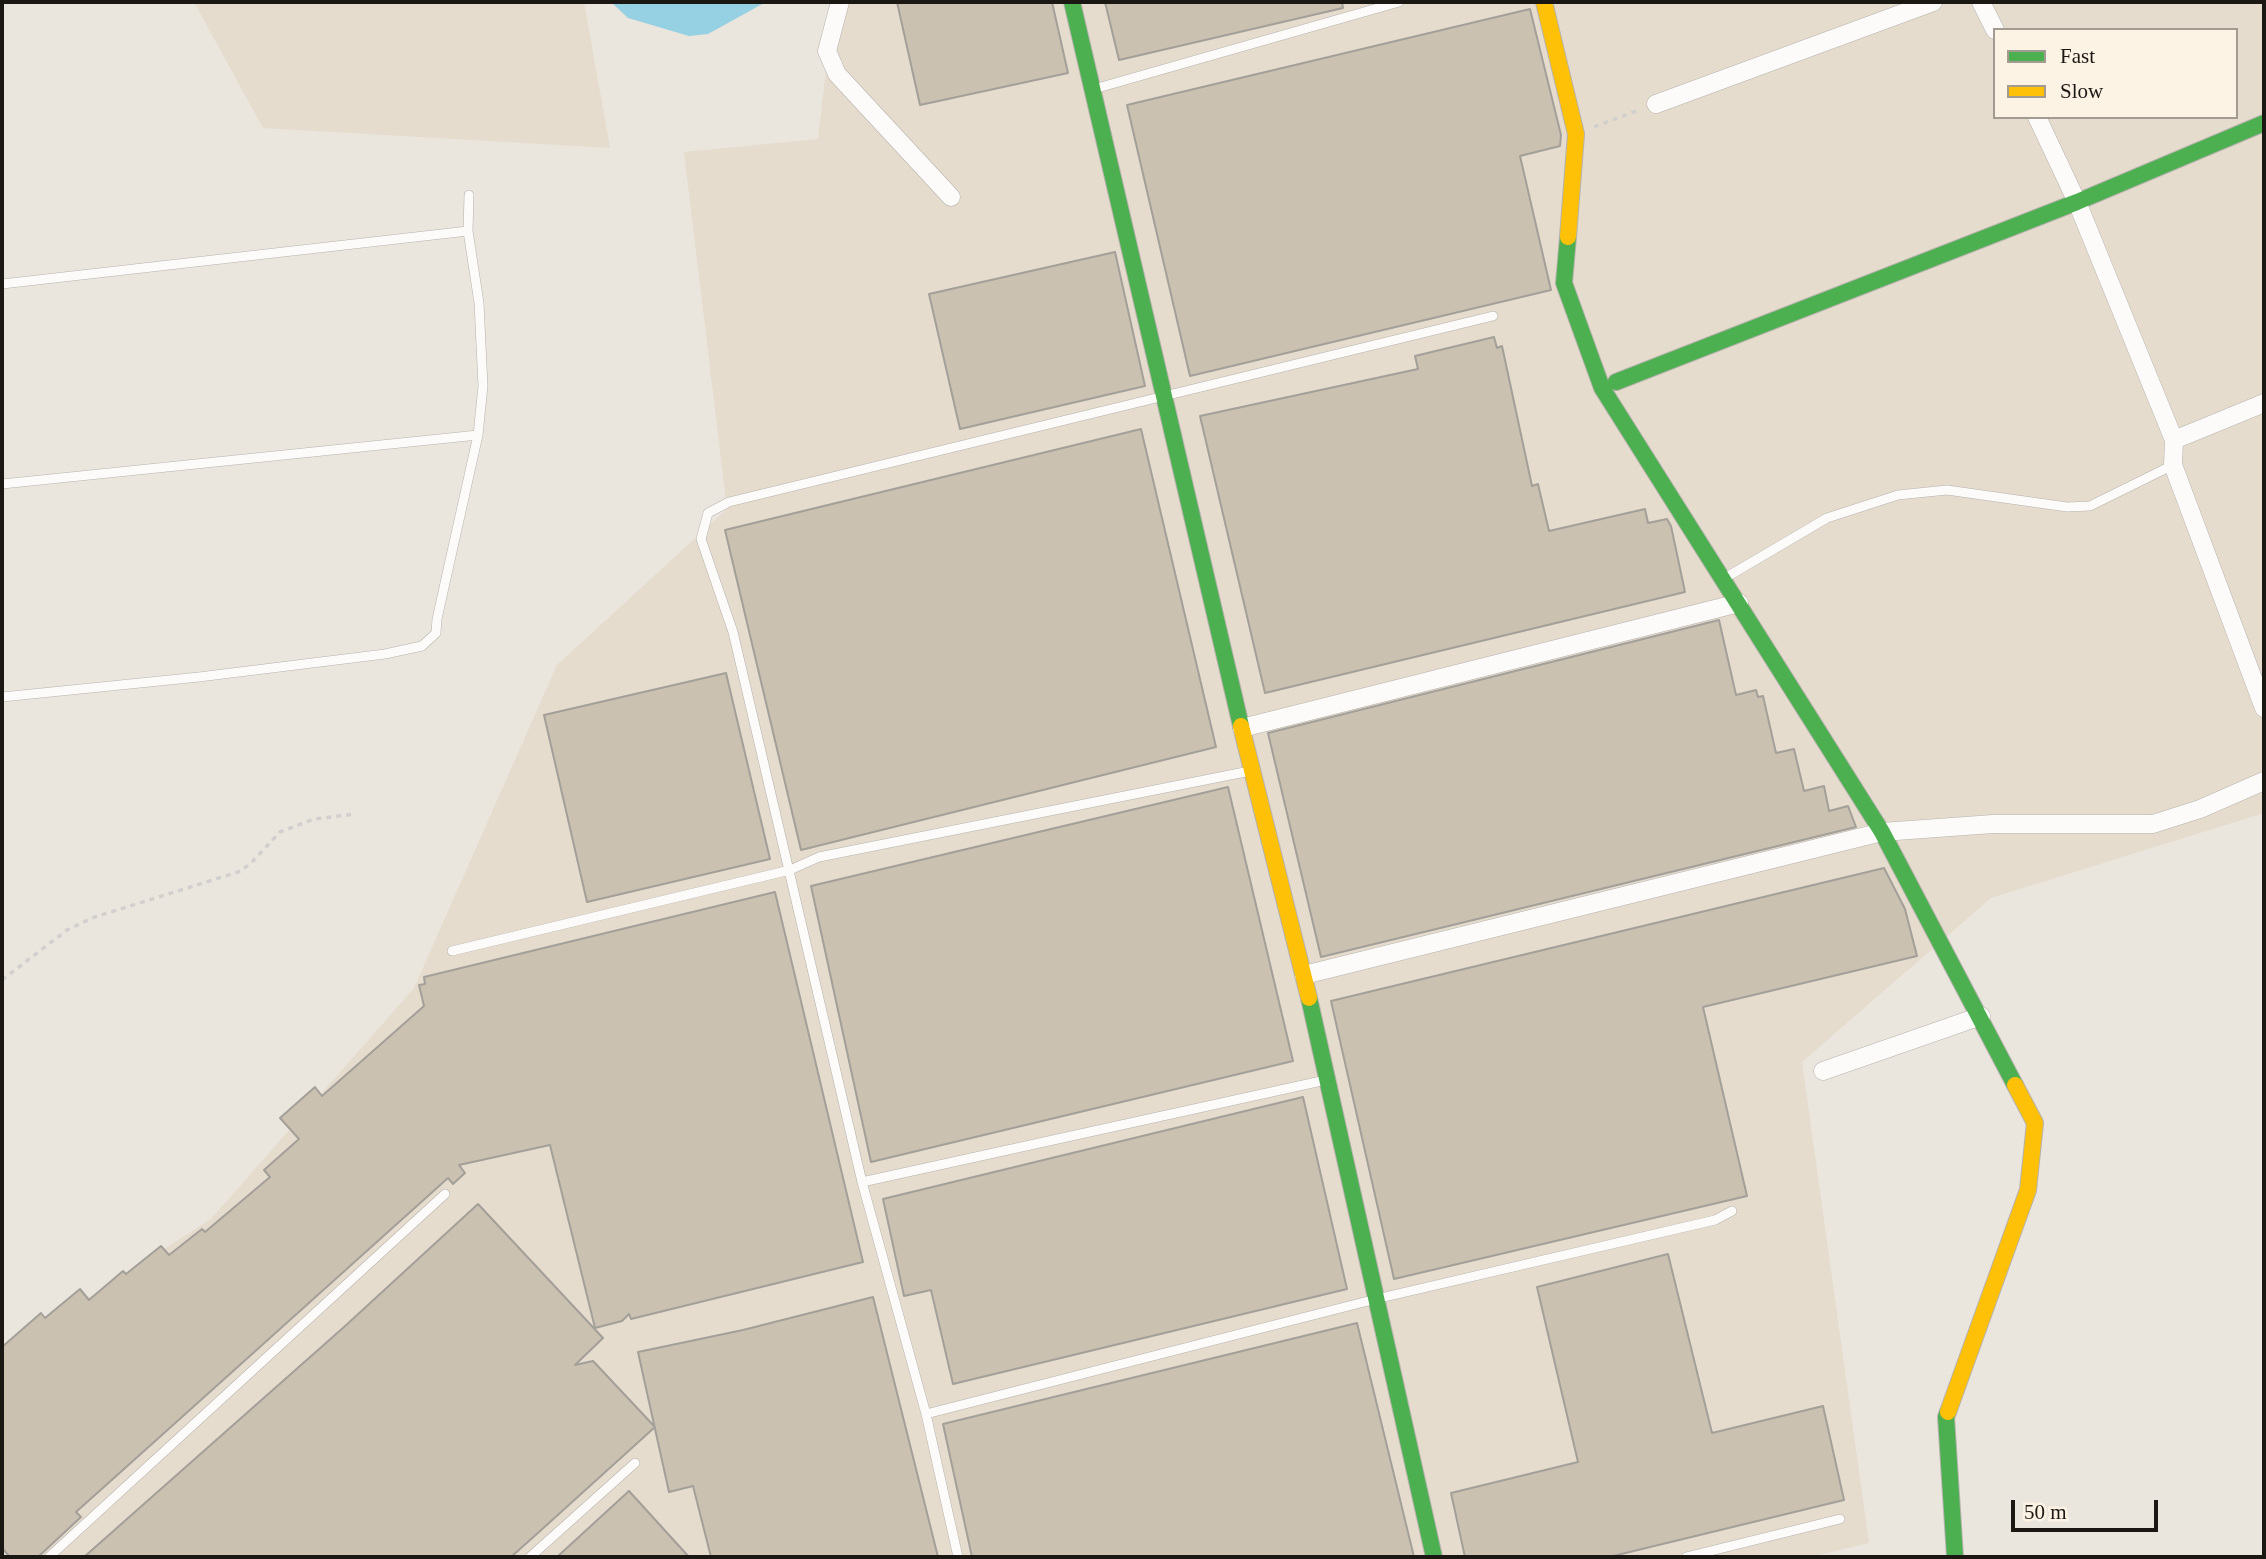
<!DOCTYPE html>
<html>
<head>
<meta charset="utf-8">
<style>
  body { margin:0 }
  #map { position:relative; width:2266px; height:1559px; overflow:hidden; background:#eae5dd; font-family:"Times New Roman",serif }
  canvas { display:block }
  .frame { position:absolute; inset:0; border:4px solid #1b1813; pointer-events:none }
  .legend { position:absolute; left:1993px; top:28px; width:245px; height:91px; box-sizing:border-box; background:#fcf3e5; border:2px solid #a29b91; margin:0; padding:9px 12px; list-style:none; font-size:21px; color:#1b1813 }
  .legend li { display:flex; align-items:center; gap:14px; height:35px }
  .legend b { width:35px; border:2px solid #a29b91 }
  .scale { position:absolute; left:2011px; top:1500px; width:147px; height:32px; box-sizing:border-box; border:4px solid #1b1813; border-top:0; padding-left:9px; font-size:21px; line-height:24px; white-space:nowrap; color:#1b1813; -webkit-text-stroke:5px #fcf3e5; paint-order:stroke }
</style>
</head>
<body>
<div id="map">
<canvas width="2266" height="1559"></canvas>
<div class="frame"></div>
<ul class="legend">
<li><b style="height:9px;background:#4caf50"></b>Fast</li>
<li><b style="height:9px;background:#ffc107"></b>Slow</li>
</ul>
<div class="scale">50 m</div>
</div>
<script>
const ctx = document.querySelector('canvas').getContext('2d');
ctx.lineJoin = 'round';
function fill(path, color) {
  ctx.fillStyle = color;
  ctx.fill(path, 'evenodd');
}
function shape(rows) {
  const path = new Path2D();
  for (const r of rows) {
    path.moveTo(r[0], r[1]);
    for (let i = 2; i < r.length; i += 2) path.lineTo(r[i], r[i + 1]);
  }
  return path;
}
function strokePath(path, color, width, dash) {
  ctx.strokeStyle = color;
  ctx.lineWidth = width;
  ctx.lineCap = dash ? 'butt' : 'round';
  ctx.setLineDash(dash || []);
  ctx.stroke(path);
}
fill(shape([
  [194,2,584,2,610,148,263,128],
  [834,2,2264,2,2264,813,1991,898,1802,1062,1869,1543,1810,1557,2,1557,2,1352,211,1219,414,988,557,665,727,509,684,152,818,139],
  [1995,30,2236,30,2236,117,1995,117]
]), '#e5dccd');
fill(shape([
  [611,2,766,2,708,34,689,36,628,18]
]), '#96d0e3');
const building = shape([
  [897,2,1052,2,1068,73,920,105,897,2],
  [1105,2,1342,2,1343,8,1119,60,1105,2],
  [1530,9,1561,135,1560,146,1520,156,1551,290,1190,376,1127,105,1530,9],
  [1115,252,1145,386,960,429,929,294,1115,252],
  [1494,337,1497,348,1502,346,1532,486,1538,484,1549,531,1645,509,1648,523,1667,519,1671,526,1685,592,1265,693,1200,416,1418,369,1415,356,1494,337],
  [1141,429,1216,747,801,850,725,530,1141,429],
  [1719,620,1736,695,1756,690,1758,697,1763,696,1776,753,1794,749,1804,791,1824,786,1829,811,1848,806,1856,827,1321,957,1268,733,1719,620],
  [726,673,770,859,587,902,544,715,726,673],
  [1228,787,1293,1061,871,1162,811,886,1228,787],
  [1884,868,1905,909,1917,956,1703,1007,1747,1196,1394,1279,1331,1001,1884,868],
  [775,892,863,1262,631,1319,629,1314,622,1321,595,1328,550,1145,459,1165,465,1173,453,1184,448,1178,153,1443,76,1512,81,1517,38,1557,10,1557,2,1548,2,1347,41,1313,45,1318,80,1289,89,1300,123,1271,126,1274,161,1246,169,1255,202,1229,205,1232,270,1177,264,1170,299,1139,280,1118,315,1087,322,1096,424,1006,419,985,425,984,424,977,775,892],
  [1303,1097,1347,1289,953,1384,931,1290,904,1296,883,1199,1303,1097],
  [478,1204,603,1338,575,1365,593,1361,655,1427,539,1532,511,1557,84,1557,344,1327,478,1204],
  [1668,1254,1712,1433,1823,1406,1844,1500,1609,1557,1465,1557,1451,1493,1578,1462,1537,1287,1668,1254],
  [873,1297,938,1557,711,1557,693,1486,669,1492,638,1352,743,1330,873,1297],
  [1357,1323,1414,1557,972,1557,943,1424,1357,1323],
  [629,1491,689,1557,557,1557,629,1491]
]);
fill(building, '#cbc1b1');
strokePath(building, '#a39f99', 2);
const lane = shape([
  [1094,89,1399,2],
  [2,284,468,231],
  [2,484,478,435],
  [1725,578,1827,518,1898,495,1947,490,2067,507,2090,506,2173,465],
  [2,697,199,677,385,654,422,646,436,633,437,619,478,435,483,386,479,303,468,231,469,195],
  [452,951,790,870,819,857,1250,771],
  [862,1182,1326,1080],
  [926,1414,1376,1299,1715,1220,1732,1211],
  [49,1557,445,1194],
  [530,1557,635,1463],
  [958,1557,926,1414,862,1182,733,632,701,539,708,513,729,502,1493,316],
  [1686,1557,1840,1519]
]);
const street = shape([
  [840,2,827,51,837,74,951,197],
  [1981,2,1995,30],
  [1656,104,1933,2],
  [2037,117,2077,202,2174,440,2173,465,2264,708],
  [2174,440,2264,403],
  [1242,728,1739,603],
  [1304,975,1882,832,1993,824,2153,824,2200,809,2264,781],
  [1823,1071,1981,1016]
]);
const fast = shape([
  [1072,2,1241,726],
  [1568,237,1564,283,1602,388,1882,832,2015,1085],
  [1616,382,2077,202,2264,123],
  [1309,998,1434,1557],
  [1948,1412,1946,1417,1955,1557]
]);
const slow = shape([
  [1544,2,1576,134,1568,237],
  [1241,726,1309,998],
  [1948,1412,2028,1190,2035,1123,2015,1085]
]);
strokePath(lane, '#b6b2ad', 10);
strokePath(street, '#b6b2ad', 19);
strokePath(fast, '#b6b2ad', 18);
strokePath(slow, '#b6b2ad', 18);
strokePath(shape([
  [1594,127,1639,110],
  [2,980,67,930,92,918,241,871,253,861,280,832,314,819,356,814]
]), '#d1d0ce', 3.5, [5, 5]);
strokePath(lane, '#fcfbfa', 9);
strokePath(street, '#fcfbfa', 18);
strokePath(fast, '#4caf50', 16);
strokePath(slow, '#ffc107', 16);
</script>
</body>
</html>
